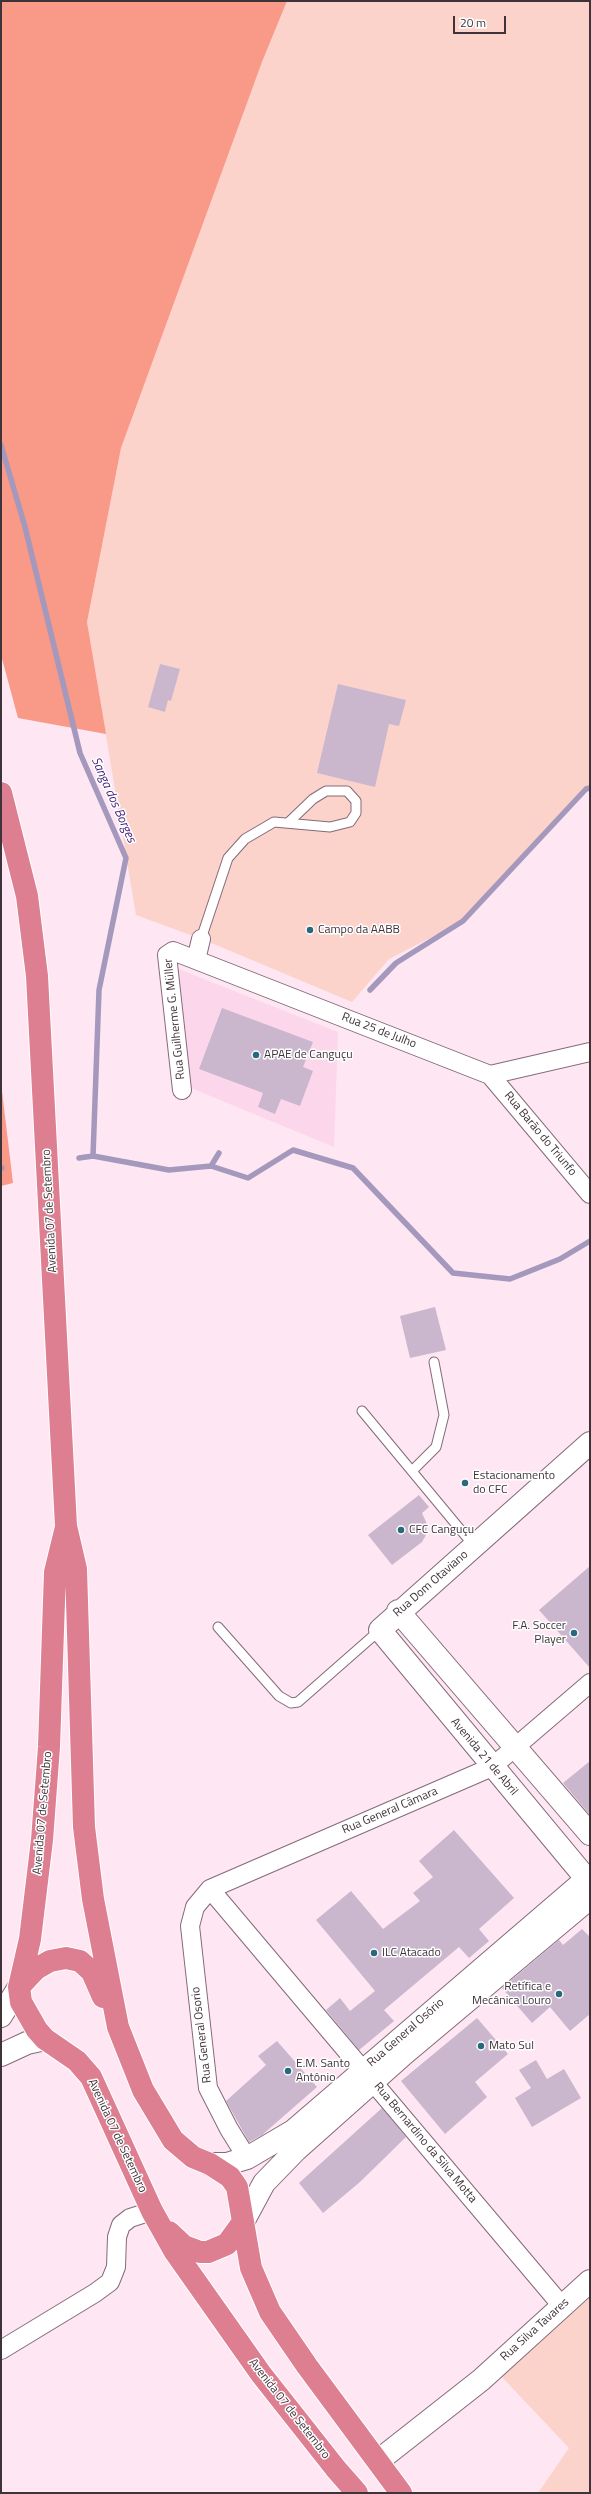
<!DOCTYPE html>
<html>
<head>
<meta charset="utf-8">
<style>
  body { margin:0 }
  #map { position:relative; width:591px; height:2494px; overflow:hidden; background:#fee6f3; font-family:"Titillium Web",sans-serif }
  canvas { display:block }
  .frame { position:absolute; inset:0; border:2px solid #3f333a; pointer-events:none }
  .scale { position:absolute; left:453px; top:16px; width:53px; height:18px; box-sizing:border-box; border:2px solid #3f333a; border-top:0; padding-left:5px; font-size:12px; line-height:14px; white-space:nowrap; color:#3f333a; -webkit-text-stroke:3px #fff; paint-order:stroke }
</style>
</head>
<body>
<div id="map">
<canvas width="591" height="2494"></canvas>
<div class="frame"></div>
<div class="scale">20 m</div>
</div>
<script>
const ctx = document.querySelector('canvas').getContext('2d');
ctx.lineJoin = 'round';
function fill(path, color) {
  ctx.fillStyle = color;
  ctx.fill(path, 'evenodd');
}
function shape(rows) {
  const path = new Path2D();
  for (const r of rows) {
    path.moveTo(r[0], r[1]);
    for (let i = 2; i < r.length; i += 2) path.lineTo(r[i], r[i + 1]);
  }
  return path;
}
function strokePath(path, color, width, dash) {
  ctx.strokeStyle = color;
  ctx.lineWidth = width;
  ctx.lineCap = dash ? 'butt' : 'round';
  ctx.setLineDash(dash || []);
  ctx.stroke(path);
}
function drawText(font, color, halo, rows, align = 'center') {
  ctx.font = font + ' "Titillium Web",sans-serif';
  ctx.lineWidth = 3;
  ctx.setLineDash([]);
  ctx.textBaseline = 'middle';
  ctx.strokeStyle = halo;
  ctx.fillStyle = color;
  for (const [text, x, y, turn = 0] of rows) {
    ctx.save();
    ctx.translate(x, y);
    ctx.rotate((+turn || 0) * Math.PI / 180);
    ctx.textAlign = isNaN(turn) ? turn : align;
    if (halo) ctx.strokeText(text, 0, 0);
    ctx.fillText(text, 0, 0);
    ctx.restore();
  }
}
fill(shape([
  [171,966,338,1032,334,1147,191,1088]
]), '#fcd7eb');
fill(shape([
  [287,1,590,1,590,784,463,921,389,959,352,1002,209,942,136,915,87,622,121,448,262,62],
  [590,2297,590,2493,538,2493,569,2448,500,2375]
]), '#fbd3cb');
fill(shape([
  [1,1,287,1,262,62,121,448,87,622,106,734,18,718,1,655],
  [1,1083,13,1183,1,1186]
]), '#f99987');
strokePath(shape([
  [1,445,25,527,80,753,126,858,99,990,93,1156,79,1158],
  [370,990,396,963,463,921,586,789,590,788],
  [93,1156,169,1170,211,1166,219,1153],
  [211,1166,248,1178,293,1150,353,1168,453,1273,510,1279,560,1259,590,1241],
  [1,1168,2,1168]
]), '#a498bd', 5.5);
fill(shape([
  [160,664,180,669,171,701,168,700,165,712,148,707],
  [338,684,406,700,399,726,389,724,375,787,317,773],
  [222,1008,313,1042,303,1067,313,1071,300,1106,281,1099,275,1114,258,1107,263,1093,199,1069],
  [435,1307,446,1350,410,1358,400,1316],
  [419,1495,429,1507,422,1513,427,1524,426,1535,422,1542,392,1565,368,1535],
  [590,1566,590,1668,539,1610],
  [590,1761,590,1815,563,1783],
  [454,1830,514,1898,479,1929,489,1941,469,1958,459,1947,384,2010,394,2021,359,2050,326,2010,340,1998,350,2011,375,1991,316,1920,351,1891,383,1929,420,1901,413,1893,433,1877,419,1861],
  [582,1929,590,1937,590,2014,570,2031,550,2007,532,2023,502,1988,559,1940,563,1945],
  [477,2018,508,2054,475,2082,487,2097,445,2134,401,2081],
  [277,2041,317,2087,262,2135,249,2142,226,2101,266,2065,258,2056],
  [536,2060,547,2079,564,2069,581,2098,532,2127,515,2098,531,2088,519,2070],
  [382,2108,406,2137,360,2182,323,2213,299,2183]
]), '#cab7ce');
const lane = shape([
  [201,939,228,858,245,839,274,822,330,827,350,822,356,813,356,801,347,791,326,791,313,799,289,822],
  [362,1411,474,1546],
  [412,1471,436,1447,444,1415,434,1362],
  [218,1627,279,1696,291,1703,298,1702,380,1630]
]);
const street = shape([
  [196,960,201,939],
  [490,1075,590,1194],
  [182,1090,167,955,173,951,490,1075,590,1052],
  [210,1889,562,2306],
  [247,2158,229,2129,208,2088,190,1926,195,1907,210,1889,492,1767,590,1683],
  [1,2350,95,2293,110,2282,116,2267,117,2237,121,2225,130,2218,152,2211]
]);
const secondary = shape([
  [590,1443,380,1630,590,1883],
  [398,1611,590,1834],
  [1,2016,19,1987],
  [1,2055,27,2043,45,2039],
  [210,2164,227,2164,247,2158,293,2131,590,1876],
  [243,2222,264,2183,296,2150,405,2053,590,1898],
  [378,2461,481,2380,590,2281]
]);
const highway = shape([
  [1,793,27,896,37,976,66,1526,76,1569,84,1827,93,1899,118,2027,143,2090,173,2140,193,2157,210,2164,230,2177,237,2187,251,2268,270,2312,307,2366,401,2493],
  [65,1531,55,1572,49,1747,42,1840,30,1939,19,1987,21,2002,37,2030,45,2039,77,2061,91,2077,152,2211,175,2252,261,2374,336,2469,357,2493],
  [19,1987,36,1969,50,1961,66,1958,80,1961,92,1972,103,1997],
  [169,2232,184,2246,200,2252,208,2252,227,2244,243,2222]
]);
strokePath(lane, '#846a79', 11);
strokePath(street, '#846a79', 20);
strokePath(secondary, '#846a79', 24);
strokePath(highway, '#fff', 24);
strokePath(lane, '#fff', 9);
strokePath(street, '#fff', 18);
strokePath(secondary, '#fff', 22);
strokePath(highway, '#dd7e91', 22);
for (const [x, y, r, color] of [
  [310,930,4,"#29687d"],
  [256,1055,4,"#29687d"],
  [465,1483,4,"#29687d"],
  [401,1530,4,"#29687d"],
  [574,1633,4,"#29687d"],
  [374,1953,4,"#29687d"],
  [559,1994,4,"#29687d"],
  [481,2046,4,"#29687d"],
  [288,2071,4,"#29687d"]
]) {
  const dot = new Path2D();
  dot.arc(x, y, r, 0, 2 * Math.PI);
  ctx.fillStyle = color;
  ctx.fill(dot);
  strokePath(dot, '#fff', 1.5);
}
drawText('12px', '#3f333a', '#fff', [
  ["Campo da AABB",318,930],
  ["APAE de Canguçu",264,1055],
  ["Estacionamento",473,1476],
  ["do CFC",473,1490],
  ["CFC Canguçu",409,1530],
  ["F.A. Soccer",566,1626,"right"],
  ["Player",566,1640,"right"],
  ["ILC Atacado",382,1953],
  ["Retífica e",551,1987,"right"],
  ["Mecânica Louro",551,2001,"right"],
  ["Mato Sul",489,2046],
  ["E.M. Santo",296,2064],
  ["Antônio",296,2078]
], 'left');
drawText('12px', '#3f333a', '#fff', [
  ["Rua Guilherme G. Müller",175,1019,-96],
  ["Rua 25 de Julho",379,1031,21],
  ["Rua Barão do Triunfo",540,1134,50],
  ["Avenida 07 de Setembro",50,1211,-93],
  ["Rua Dom Otaviano",431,1584,-41],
  ["Avenida 21 de Abril",484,1757,50],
  ["Rua General Câmara",390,1811,-23],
  ["Avenida 07 de Setembro",43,1813,-85],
  ["Rua General Osório",406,2033,-41],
  ["Rua General Osorio",202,2035,-97],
  ["Avenida 07 de Setembro",117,2136,65],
  ["Rua Bernardino da Silva Motta",425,2143,50],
  ["Rua Silva Tavares",535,2330,-42],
  ["Avenida 07 de Setembro",289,2409,52]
]);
drawText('italic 13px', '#492482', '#fff', [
  ["Sanga dos Borges",113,800,66]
]);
</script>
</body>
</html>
